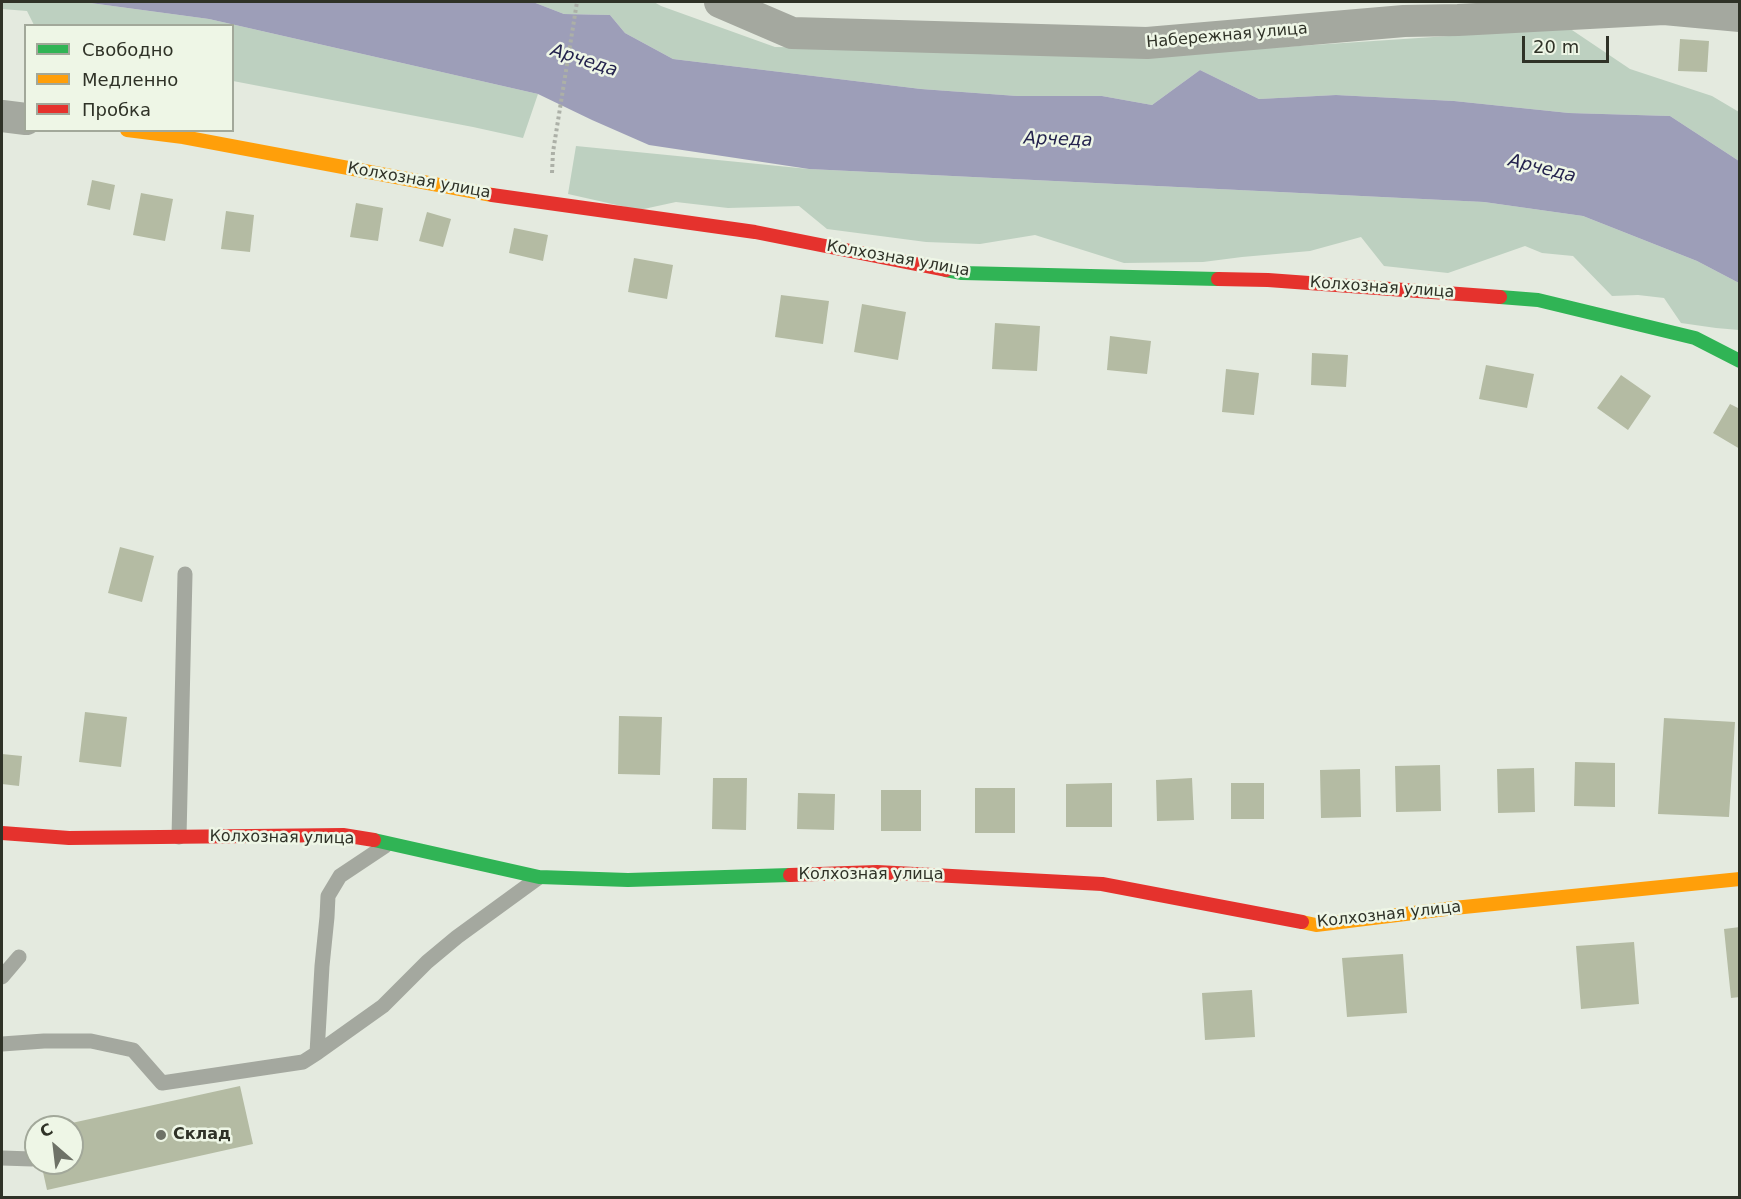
<!DOCTYPE html>
<html>
<head>
<meta charset="utf-8">
<style>
  body { margin:0 }
  #map { position:relative; width:1741px; height:1199px; overflow:hidden; background:#e4eadf; font-family:"DejaVu Sans",sans-serif }
  canvas { display:block }
  .frame { position:absolute; inset:0; border:3px solid #2f3227; pointer-events:none }
  .legend { position:absolute; left:24px; top:24px; width:210px; height:108px; box-sizing:border-box; background:#eef6e6; border:2px solid #a2a89a; margin:0; padding:8px 10px; list-style:none; font-size:18px; color:#2f3227 }
  .legend li { display:flex; align-items:center; gap:12px; height:30px }
  .legend b { width:30px; border:2px solid #a2a89a }
  .north { position:absolute; left:24px; top:1115px; width:60px; height:60px; box-sizing:border-box; background:#eef6e6; border:2px solid #a2a89a; border-radius:50%; rotate:332deg; font-size:16px; font-weight:700; line-height:24px; text-align:center; color:#2f3227 }
  .north::after { content:''; display:block; margin:auto; width:21px; height:27px; background:#6e7267; clip-path:polygon(50% 0,100% 100%,50% 72%,0 100%) }
  .scale { position:absolute; left:1522px; top:36px; width:87px; height:27px; box-sizing:border-box; border:3px solid #2f3227; border-top:0; padding-left:8px; font-size:18px; line-height:21px; white-space:nowrap; color:#2f3227; -webkit-text-stroke:4px #eef6e6; paint-order:stroke }
</style>
</head>
<body>
<div id="map">
<canvas width="1741" height="1199"></canvas>
<div class="frame"></div>
<ul class="legend">
<li><b style="height:8px;background:#30b455"></b>Свободно</li>
<li><b style="height:8px;background:#ff9f0a"></b>Медленно</li>
<li><b style="height:8px;background:#e5322d"></b>Пробка</li>
</ul>
<div class="north">С</div>
<div class="scale">20 m</div>
</div>
<script>
const ctx = document.querySelector('canvas').getContext('2d');
ctx.lineJoin = 'round';
function fill(path, color) {
  ctx.fillStyle = color;
  ctx.fill(path, 'evenodd');
}
function shape(rows) {
  const path = new Path2D();
  for (const r of rows) {
    path.moveTo(r[0], r[1]);
    for (let i = 2; i < r.length; i += 2) path.lineTo(r[i], r[i + 1]);
  }
  return path;
}
function strokePath(path, color, width, dash) {
  ctx.strokeStyle = color;
  ctx.lineWidth = width;
  ctx.lineCap = dash ? 'butt' : 'round';
  ctx.setLineDash(dash || []);
  ctx.stroke(path);
}
function drawText(font, color, halo, rows, align = 'center') {
  ctx.font = font + ' "DejaVu Sans",sans-serif';
  ctx.lineWidth = 5;
  ctx.setLineDash([]);
  ctx.textBaseline = 'middle';
  ctx.strokeStyle = halo;
  ctx.fillStyle = color;
  for (const [text, x, y, turn = 0] of rows) {
    ctx.save();
    ctx.translate(x, y);
    ctx.rotate((+turn || 0) * Math.PI / 180);
    ctx.textAlign = isNaN(turn) ? turn : align;
    if (halo) ctx.strokeText(text, 0, 0);
    ctx.fillText(text, 0, 0);
    ctx.restore();
  }
}
fill(shape([
  [2,2,83,2,209,19,538,94,523,138,473,127,233,81,232,26,34,25,27,11,2,9],
  [533,2,654,2,661,6,775,47,1193,53,1569,28,1630,69,1712,96,1739,112,1739,161,1670,116,1569,113,1454,101,1336,95,1259,99,1200,70,1152,105,1102,96,1017,96,921,89,673,59,625,33,610,15,564,14],
  [576,146,809,169,1484,202,1583,216,1697,261,1739,283,1739,330,1716,328,1681,323,1664,298,1638,295,1612,296,1573,256,1542,253,1525,246,1448,273,1384,266,1361,237,1310,251,1242,257,1203,262,1124,263,1035,235,980,244,926,242,827,229,799,206,728,208,676,202,639,210,568,194]
]), '#bdd0c0');
fill(shape([
  [83,2,533,2,564,14,610,15,625,33,673,59,921,89,1017,96,1102,96,1152,105,1200,70,1259,99,1336,95,1454,101,1569,113,1670,116,1739,161,1739,283,1697,261,1583,216,1484,202,809,169,649,145,592,120,538,94,209,19]
]), '#9d9eb8');
fill(shape([
  [1680,39,1709,41,1707,72,1678,71],
  [92,180,115,185,110,210,87,205],
  [141,193,173,199,165,241,133,235],
  [356,203,383,208,378,241,350,237],
  [226,211,254,215,250,252,221,249],
  [427,212,451,219,443,247,419,241],
  [514,228,548,235,543,261,509,253],
  [634,258,673,265,667,299,628,292],
  [781,295,829,301,823,344,775,337],
  [862,304,906,312,898,360,854,352],
  [995,323,1040,326,1037,371,992,369],
  [1110,336,1151,341,1147,374,1107,370],
  [1312,353,1348,355,1346,387,1311,385],
  [1486,365,1534,374,1527,408,1479,399],
  [1226,369,1259,373,1254,415,1222,412],
  [1621,375,1651,396,1628,430,1597,408],
  [1730,404,1740,409,1740,449,1713,433],
  [120,547,154,556,142,602,108,593],
  [85,712,127,717,121,767,79,762],
  [619,716,662,717,660,775,618,774],
  [1664,718,1735,722,1729,817,1658,814],
  [2,754,22,756,19,786,2,784],
  [1575,762,1615,763,1615,807,1574,806],
  [1440,765,1441,811,1396,812,1395,766],
  [1534,768,1535,812,1498,813,1497,769],
  [1360,769,1361,817,1321,818,1320,770],
  [713,778,747,778,746,830,712,829],
  [1192,778,1194,820,1157,821,1156,780],
  [1112,783,1112,827,1066,827,1066,784],
  [1231,783,1264,783,1264,819,1231,819],
  [975,788,1015,788,1015,833,975,833],
  [881,790,921,790,921,831,881,831],
  [798,793,835,794,834,830,797,829],
  [1740,927,1740,997,1731,998,1724,929],
  [1634,942,1639,1004,1581,1009,1576,946],
  [1403,954,1407,1013,1347,1017,1342,958],
  [1252,990,1255,1037,1205,1040,1202,993],
  [240,1086,253,1144,47,1190,41,1163,72,1163,72,1127,58,1126]
]), '#b4bba3');
strokePath(shape([
  [552,173,553,152,577,2]
]), '#acb0a7', 4, [3, 3]);
strokePath(shape([
  [179,837,185,574],
  [2,977,19,957],
  [2,1044,44,1041,91,1041,133,1050,162,1083,303,1062,317,1053,322,966,327,917,328,896,340,876,385,846],
  [317,1053,383,1006,427,962,457,937,538,878],
  [2,1158,32,1159]
]), '#a4a89f', 15);
strokePath(shape([
  [720,2,792,33,1147,43,1404,21,1458,20,1664,9,1740,16],
  [2,116,26,119]
]), '#a4a89f', 32);
strokePath(shape([
  [946,270,962,273,1218,279],
  [1500,297,1538,300,1695,338,1740,361],
  [374,840,539,877,628,880,790,875]
]), '#30b455', 14);
strokePath(shape([
  [127,130,183,137,492,195],
  [1302,922,1316,925,1454,908,1740,879]
]), '#ff9f0a', 14);
strokePath(shape([
  [492,195,755,232,946,270],
  [1218,279,1268,280,1500,297],
  [2,833,69,838,343,835,374,840],
  [790,875,877,872,1102,884,1302,922]
]), '#e5322d', 14);
for (const [x, y, r, color] of [
  [161,1135,6,"#6e7267"]
]) {
  const dot = new Path2D();
  dot.arc(x, y, r, 0, 2 * Math.PI);
  ctx.fillStyle = color;
  ctx.fill(dot);
  strokePath(dot, '#eef6e6', 2);
}
drawText('16px', '#2f3227', '#eef6e6', [
  ["Набережная улица",1227,36,-5],
  ["Колхозная улица",419,181,10],
  ["Колхозная улица",898,259,10],
  ["Колхозная улица",1382,288,4],
  ["Колхозная улица",282,838,1],
  ["Колхозная улица",871,875],
  ["Колхозная улица",1389,915,-6]
]);
drawText('bold 16px', '#2f3227', '#eef6e6', [
  ["Склад",173,1135]
], 'left');
drawText('italic 18px', '#24234d', '#eef6e6', [
  ["Арчеда",584,61,18],
  ["Арчеда",1058,140,2],
  ["Арчеда",1542,169,14]
]);
</script>
</body>
</html>
